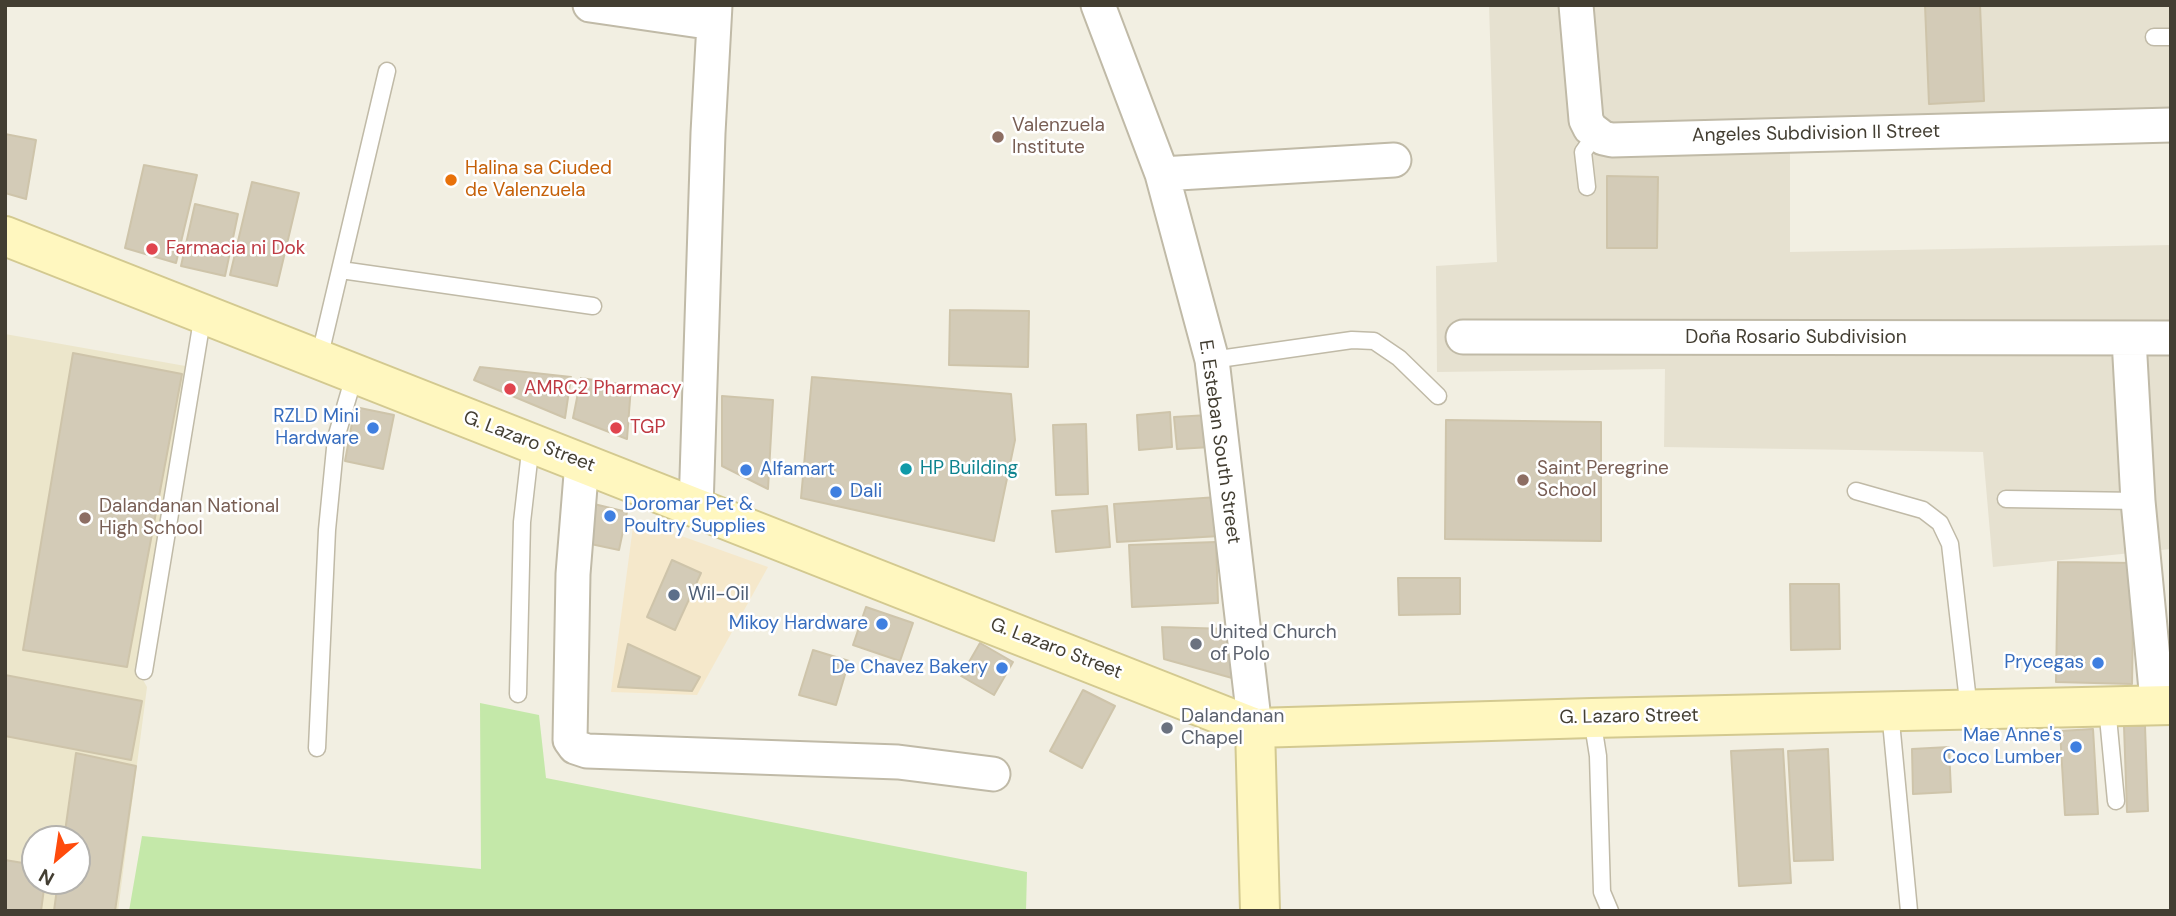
<!DOCTYPE html>
<html>
<head>
<meta charset="utf-8">
<style>
  body { margin:0 }
  #map { position:relative; width:2176px; height:916px; overflow:hidden; background:#f2efe2; font-family:"DM Sans",sans-serif }
  canvas { display:block }
  .frame { position:absolute; inset:0; border:7px solid #433e32; pointer-events:none }
  .north { position:absolute; left:21px; top:825px; width:70px; height:70px; box-sizing:border-box; background:#fff; border:2px solid #b4b2ad; border-radius:50%; rotate:209deg; font-size:19px; font-weight:700; line-height:28px; text-align:center; color:#433e32 }
  .north::after { content:''; display:block; margin:auto; width:24px; height:32px; background:#ff4b0c; clip-path:polygon(50% 0,100% 100%,50% 72%,0 100%) }
</style>
</head>
<body>
<div id="map">
<canvas width="2176" height="916"></canvas>
<div class="frame"></div>
<div class="north">N</div>
</div>
<script>
const ctx = document.querySelector('canvas').getContext('2d');
ctx.lineJoin = 'round';
function fill(path, color) {
  ctx.fillStyle = color;
  ctx.fill(path, 'evenodd');
}
function shape(rows) {
  const path = new Path2D();
  for (const r of rows) {
    path.moveTo(r[0], r[1]);
    for (let i = 2; i < r.length; i += 2) path.lineTo(r[i], r[i + 1]);
  }
  return path;
}
function strokePath(path, color, width, dash) {
  ctx.strokeStyle = color;
  ctx.lineWidth = width;
  ctx.lineCap = dash ? 'butt' : 'round';
  ctx.setLineDash(dash || []);
  ctx.stroke(path);
}
function drawText(font, color, halo, rows, align = 'center') {
  ctx.font = font + ' "DM Sans",sans-serif';
  ctx.lineWidth = 5;
  ctx.setLineDash([]);
  ctx.textBaseline = 'middle';
  ctx.strokeStyle = halo;
  ctx.fillStyle = color;
  for (const [text, x, y, turn = 0] of rows) {
    ctx.save();
    ctx.translate(x, y);
    ctx.rotate((+turn || 0) * Math.PI / 180);
    ctx.textAlign = isNaN(turn) ? turn : align;
    if (halo) ctx.strokeText(text, 0, 0);
    ctx.fillText(text, 0, 0);
    ctx.restore();
  }
}
fill(shape([
  [1489,5,2171,5,2171,136,1790,147,1790,252,2171,245,2171,549,1993,567,1983,452,1664,447,1665,369,1437,372,1436,266,1497,262]
]), '#e6e1d0');
fill(shape([
  [634,519,768,567,697,695,611,692]
]), '#f5e8cb');
fill(shape([
  [5,334,191,367,137,669,147,687,118,911,5,911],
  [35,839,77,839,77,881,35,881]
]), '#ece6cb');
fill(shape([
  [480,703,539,715,546,778,1027,872,1026,911,129,911,142,836,481,869]
]), '#c4e8a9');
const building = shape([
  [1925,5,1980,5,1984,101,1929,104,1925,5],
  [5,134,36,140,26,199,5,193,5,134],
  [144,165,197,175,176,263,125,248,144,165],
  [1607,176,1658,177,1657,248,1607,248,1607,176],
  [252,182,299,193,277,286,230,275,252,182],
  [195,204,238,214,225,276,181,266,195,204],
  [950,310,1029,311,1028,367,949,365,950,310],
  [73,353,182,374,127,667,23,650,73,353],
  [480,367,571,377,565,418,474,380,480,367],
  [812,377,1011,394,1015,440,994,541,801,498,812,377],
  [581,378,631,386,627,439,573,418,581,378],
  [722,396,773,400,768,489,722,466,722,396],
  [355,407,394,415,383,469,345,461,355,407],
  [1170,412,1172,447,1139,450,1137,415,1170,412],
  [1209,415,1211,447,1177,449,1174,417,1209,415],
  [1446,420,1601,422,1601,541,1445,539,1446,420],
  [1086,424,1088,494,1056,495,1053,425,1086,424],
  [1218,497,1220,536,1117,542,1114,504,1218,497],
  [594,504,627,512,619,550,586,543,594,504],
  [1107,506,1110,547,1056,552,1052,511,1107,506],
  [1216,542,1218,603,1132,607,1129,545,1216,542],
  [672,560,701,573,675,630,647,617,672,560],
  [2058,562,2134,563,2132,684,2056,682,2058,562],
  [1398,578,1460,578,1460,614,1399,615,1398,578],
  [1790,584,1839,584,1840,649,1791,650,1790,584],
  [866,607,913,623,900,661,853,645,866,607],
  [1162,627,1228,629,1232,678,1164,659,1162,627],
  [980,643,1013,662,994,695,961,676,980,643],
  [628,644,700,677,692,691,618,687,628,644],
  [813,650,849,661,836,705,799,695,813,650],
  [5,675,142,701,131,760,5,736,5,675],
  [1083,690,1115,706,1082,768,1050,751,1083,690],
  [2124,726,2145,726,2148,811,2127,812,2124,726],
  [2093,729,2098,814,2065,815,2060,731,2093,729],
  [1949,747,1951,792,1913,794,1912,749,1949,747],
  [1783,749,1791,883,1739,886,1731,751,1783,749],
  [1828,749,1833,860,1794,861,1788,751,1828,749],
  [76,753,136,766,115,911,54,911,58,881,77,881,77,839,64,839,76,753],
  [5,860,35,865,35,881,45,881,41,911,5,911,5,860]
]);
fill(building, '#d3cbb7');
strokePath(building, '#cec4aa', 2);
const lane = shape([
  [2154,37,2171,37],
  [1587,187,1583,152,1596,134],
  [341,270,593,306],
  [319,359,387,71],
  [1212,360,1352,340,1374,341,1399,358,1438,396],
  [1856,491,1923,510,1940,523,1950,544,1969,710],
  [2006,499,2138,501],
  [144,671,203,314],
  [518,694,522,522,531,443],
  [2107,707,2116,801],
  [1890,711,1909,911],
  [1592,718,1598,756,1602,892,1610,911],
  [317,748,327,530,336,438,355,373]
]);
const street = shape([
  [590,5,714,23],
  [1098,5,1162,174,1212,360,1255,728],
  [1576,5,1586,120,1590,128,1603,138,1612,140,2171,125],
  [1162,174,1394,160],
  [1463,337,2171,338],
  [2129,339,2138,501,2156,690,2155,706],
  [582,462,573,574,570,740,575,747,587,751,898,762,993,774],
  [696,508,708,133,715,5]
]);
const secondary = shape([
  [5,236,1255,728,1592,718,2171,705],
  [1255,728,1260,911]
]);
strokePath(lane, '#c0baa7', 19);
strokePath(street, '#c0baa7', 37);
strokePath(secondary, '#d3c990', 42);
strokePath(lane, '#fff', 16);
strokePath(street, '#fff', 33);
strokePath(secondary, '#fff7bf', 38);
for (const [x, y, r, color] of [
  [998,137,7,"#8d6e63"],
  [451,180,7,"#e8710a"],
  [152,249,7,"#e0444e"],
  [510,389,7,"#e0444e"],
  [373,428,7,"#3f7fe0"],
  [616,428,7,"#e0444e"],
  [906,469,7,"#0f9aa8"],
  [746,470,7,"#3f7fe0"],
  [1523,480,7,"#8d6e63"],
  [836,492,7,"#3f7fe0"],
  [610,516,7,"#3f7fe0"],
  [85,518,7,"#8d6e63"],
  [674,595,7,"#5c6f8a"],
  [882,624,7,"#3f7fe0"],
  [1196,644,7,"#6b7280"],
  [2098,663,7,"#3f7fe0"],
  [1002,668,7,"#3f7fe0"],
  [1167,728,7,"#6b7280"],
  [2076,747,7,"#3f7fe0"]
]) {
  const dot = new Path2D();
  dot.arc(x, y, r, 0, 2 * Math.PI);
  ctx.fillStyle = color;
  ctx.fill(dot);
  strokePath(dot, '#fff', 2.5);
}
drawText('19px', '#785e54', '#fff', [
  ["Valenzuela",1012,126],
  ["Institute",1012,148],
  ["Saint Peregrine",1537,469],
  ["School",1537,491],
  ["Dalandanan National",99,507],
  ["High School",99,529]
], 'left');
drawText('19px', '#433e32', '#fff', [
  ["Angeles Subdivision II Street",1816,134,-1],
  ["Doña Rosario Subdivision",1796,338],
  ["G. Lazaro Street",529,442,21],
  ["E. Esteban South Street",1219,442,82],
  ["G. Lazaro Street",1056,649,21],
  ["G. Lazaro Street",1629,717,-1]
]);
drawText('19px', '#c56008', '#fff', [
  ["Halina sa Ciuded",465,169],
  ["de Valenzuela",465,191]
], 'left');
drawText('19px', '#be3a42', '#fff', [
  ["Farmacia ni Dok",166,249],
  ["AMRC2 Pharmacy",524,389],
  ["TGP",630,428]
], 'left');
drawText('19px', '#366cbe', '#fff', [
  ["RZLD Mini",359,417],
  ["Hardware",359,439],
  ["Alfamart",760,470,"left"],
  ["Dali",850,492,"left"],
  ["Doromar Pet &",624,505,"left"],
  ["Poultry Supplies",624,527,"left"],
  ["Mikoy Hardware",868,624],
  ["Prycegas",2084,663],
  ["De Chavez Bakery",988,668],
  ["Mae Anne's",2062,736],
  ["Coco Lumber",2062,758]
], 'right');
drawText('19px', '#0d838f', '#fff', [
  ["HP Building",920,469]
], 'left');
drawText('19px', '#4e5e75', '#fff', [
  ["Wil-Oil",688,595]
], 'left');
drawText('19px', '#5b616d', '#fff', [
  ["United Church",1210,633],
  ["of Polo",1210,655],
  ["Dalandanan",1181,717],
  ["Chapel",1181,739]
], 'left');
</script>
</body>
</html>
